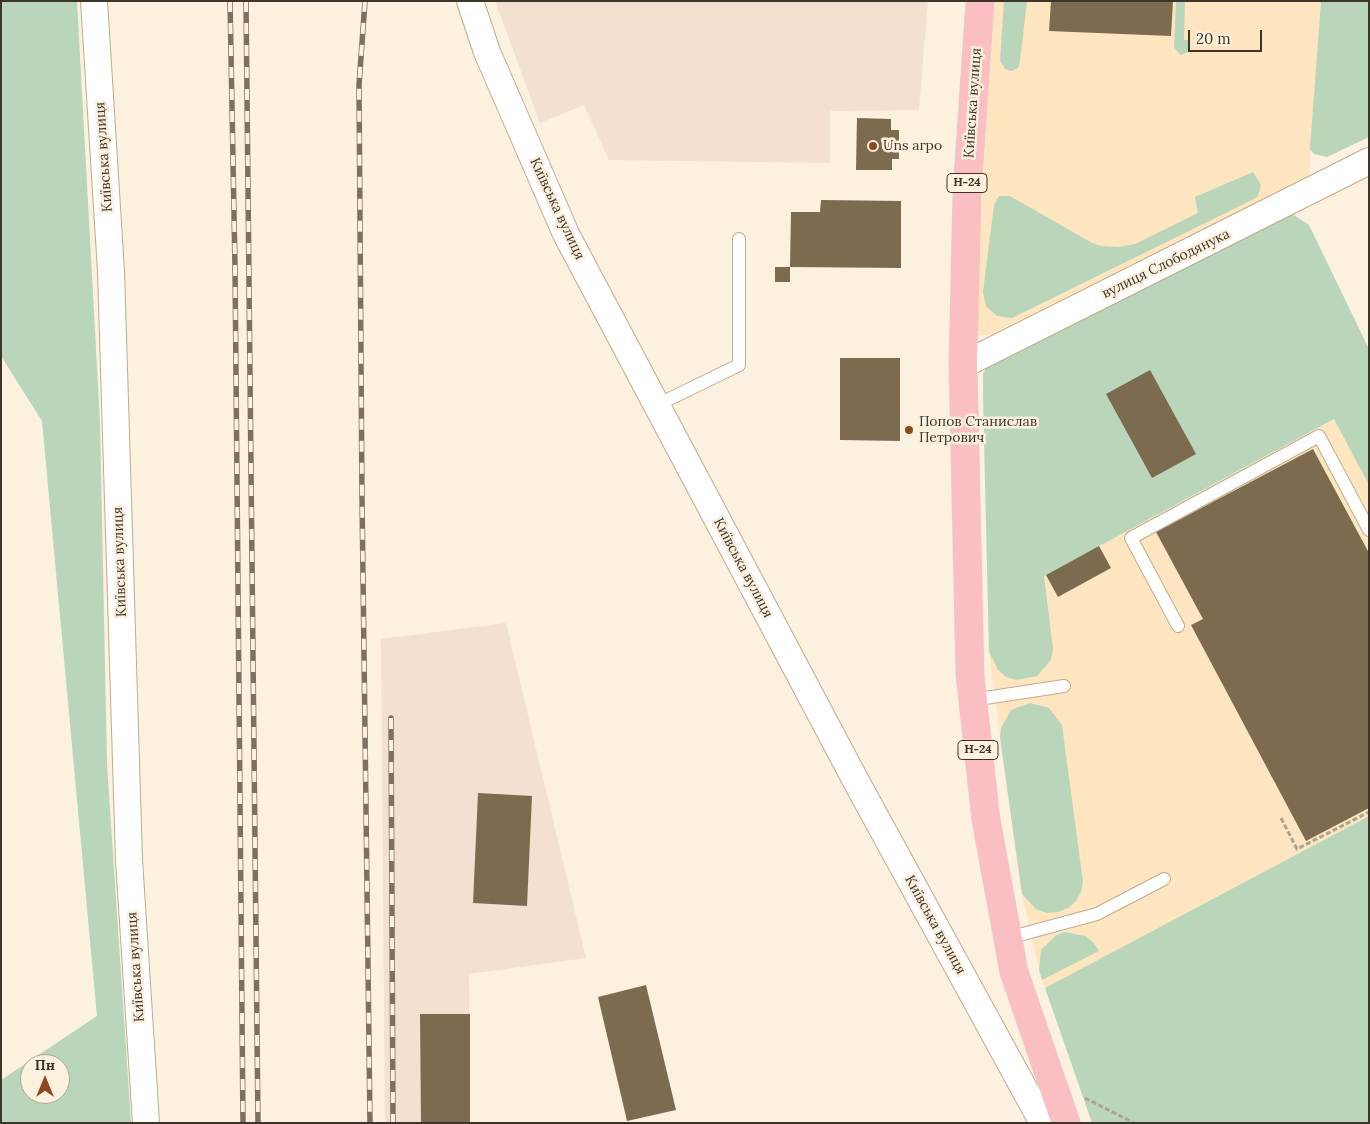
<!DOCTYPE html>
<html>
<head>
<meta charset="utf-8">
<style>
  body { margin:0 }
  #map { position:relative; width:1370px; height:1124px; overflow:hidden; background:#fcf0de; font-family:Lora,serif }
  canvas { display:block }
  .frame { position:absolute; inset:0; border:2px solid #3d3529; pointer-events:none }
  .north { position:absolute; left:20px; top:1054px; width:50px; height:50px; box-sizing:border-box; background:#fcf0de; border:1px solid #b0a596; border-radius:50%; rotate:0deg; font-size:14px; font-weight:700; line-height:20px; text-align:center; color:#3d3529 }
  .north::after { content:''; display:block; margin:auto; width:18px; height:22px; background:#8d471f; clip-path:polygon(50% 0,100% 100%,50% 72%,0 100%) }
  .scale { position:absolute; left:1188px; top:30px; width:74px; height:22px; box-sizing:border-box; border:2px solid #3d3529; border-top:0; padding-left:6px; font-size:15px; line-height:18px; white-space:nowrap; color:#3d3529; -webkit-text-stroke:4px #fcf0de; paint-order:stroke }
</style>
</head>
<body>
<div id="map">
<canvas width="1370" height="1124"></canvas>
<div class="frame"></div>
<div class="north">Пн</div>
<div class="scale">20 m</div>
</div>
<script>
const ctx = document.querySelector('canvas').getContext('2d');
ctx.lineJoin = 'round';
function fill(path, color) {
  ctx.fillStyle = color;
  ctx.fill(path, 'evenodd');
}
function shape(rows) {
  const path = new Path2D();
  for (const r of rows) {
    path.moveTo(r[0], r[1]);
    for (let i = 2; i < r.length; i += 2) path.lineTo(r[i], r[i + 1]);
  }
  return path;
}
function strokePath(path, color, width, dash) {
  ctx.strokeStyle = color;
  ctx.lineWidth = width;
  ctx.lineCap = dash ? 'butt' : 'round';
  ctx.setLineDash(dash || []);
  ctx.stroke(path);
}
function drawText(font, color, halo, rows, align = 'center') {
  ctx.font = font + ' Lora,serif';
  ctx.lineWidth = 5;
  ctx.setLineDash([]);
  ctx.textBaseline = 'middle';
  ctx.strokeStyle = halo;
  ctx.fillStyle = color;
  for (const [text, x, y, turn = 0] of rows) {
    ctx.save();
    ctx.translate(x, y);
    ctx.rotate((+turn || 0) * Math.PI / 180);
    ctx.textAlign = isNaN(turn) ? turn : align;
    if (halo) ctx.strokeText(text, 0, 0);
    ctx.fillText(text, 0, 0);
    ctx.restore();
  }
}
fill(shape([
  [990,1,1321,1,1309,177,989,335,977,335,973,323],
  [1369,400,1369,816,1045,988,1039,970,1020,884,989,652,988,606]
]), '#fde5bf');
fill(shape([
  [495,1,928,1,919,110,830,111,830,163,609,160,584,105,540,123],
  [506,623,586,958,469,974,470,1123,385,1123,381,639]
]), '#f3e0d1');
fill(shape([
  [1,1,77,1,100,422,107,764,131,1123,1,1123,1,1080,97,1016,42,421,1,356],
  [30,1064,60,1064,60,1094,30,1094],
  [1004,1,1027,1,1020,61,1018,68,1012,71,1005,69,1000,61],
  [1176,1,1185,1,1184,40,1189,40,1188,52,1181,55,1174,48],
  [1321,1,1369,1,1369,137,1327,157,1314,154,1310,149],
  [1253,172,1261,185,1258,196,1254,199,1012,318,997,316,986,306,983,292,994,205,999,196,1010,196,1092,243,1101,246,1119,247,1135,244,1198,213,1195,197],
  [1285,214,1294,215,1309,225,1369,349,1369,485,1334,419,1044,576,1053,649,1051,660,1037,676,1016,680,1006,677,998,670,989,652,983,396,983,374,987,366],
  [1030,703,1049,708,1062,725,1083,882,1081,892,1076,901,1068,908,1058,912,1047,913,1036,909,1022,894,1000,738,1001,728,1011,710],
  [1369,816,1369,1123,1092,1123,1045,988],
  [1065,932,1085,936,1093,942,1099,951,1042,980,1039,970,1041,950,1055,936]
]), '#b9d6bb');
fill(shape([
  [1051,1,1173,1,1171,36,1049,31],
  [857,118,891,119,891,130,899,130,899,159,892,159,892,170,856,170],
  [821,200,901,201,901,268,790,267,791,212,820,212],
  [775,267,790,267,790,282,775,282],
  [840,358,900,358,900,441,840,440],
  [1150,370,1196,454,1152,478,1106,394],
  [1313,449,1369,553,1369,808,1306,841,1191,625,1203,619,1156,532],
  [1099,546,1111,568,1058,597,1046,575],
  [478,793,532,796,527,906,473,903],
  [646,985,676,1110,627,1121,598,997],
  [420,1014,470,1014,470,1123,421,1123]
]), '#7c6b4f');
const service = shape([
  [657,405,739,365,739,239],
  [1178,626,1131,538,1319,436,1369,530],
  [972,700,1064,686],
  [1008,938,1097,914,1164,879]
]);
const minor = shape([
  [94,1,111,271,129,860,146,1123],
  [470,1,487,52,566,234,857,783,1043,1123],
  [963,365,1369,161]
]);
const primary = shape([
  [980,1,967,193,963,365,970,675,986,820,1014,972,1066,1123]
]);
strokePath(service, '#bfac8e', 14);
strokePath(minor, '#bfac8e', 28);
strokePath(primary, '#d8d7d4', 29);
strokePath(shape([
  [1281,818,1297,849,1369,812],
  [1085,1098,1134,1123]
]), '#ada393', 3, [5, 2.5]);
strokePath(service, '#fff', 12);
strokePath(minor, '#fff', 26);
strokePath(primary, '#fbbec1', 28);
const rail = shape([
  [230,1,235,266,243,1123],
  [246,1,258,1123],
  [365,1,359,85,362,497,370,1123],
  [391,718,393,1123]
]);
strokePath(rail, '#7a7163', 5.5);
strokePath(rail, '#fcf0de', 4, [11]);
for (const [x, y, r, color] of [
  [873,146,5,"#8d471f"],
  [909,430,5,"#8d471f"]
]) {
  const dot = new Path2D();
  dot.arc(x, y, r, 0, 2 * Math.PI);
  ctx.fillStyle = color;
  ctx.fill(dot);
  strokePath(dot, '#fcf0de', 2);
}
for (const [x, y, w] of [
  [967,183,40],
  [978,750,40]
]) {
  const box = new Path2D();
  box.roundRect(x - w / 2, y - 9.5, w, 19, 4);
  ctx.fillStyle = '#fcf0de';
  ctx.fill(box);
  strokePath(box, '#3d3529', 1);
}
drawText('bold 12px', '#3d3529', null, [
  ["Н-24",967,183],
  ["Н-24",978,750]
]);
drawText('14px', '#3d3529', '#fcf0de', [
  ["Київська вулиця",973,103,-86],
  ["Київська вулиця",104,157,-94],
  ["Київська вулиця",557,209,65],
  ["вулиця Слободянука",1166,264,-26],
  ["Київська вулиця",120,562,-92],
  ["Київська вулиця",743,568,62],
  ["Київська вулиця",935,925,61],
  ["Київська вулиця",136,967,-94]
]);
drawText('14px', '#3d3529', '#fcf0de', [
  ["Uns агро",883,146],
  ["Попов Станислав",919,422],
  ["Петрович",919,438]
], 'left');
</script>
</body>
</html>
